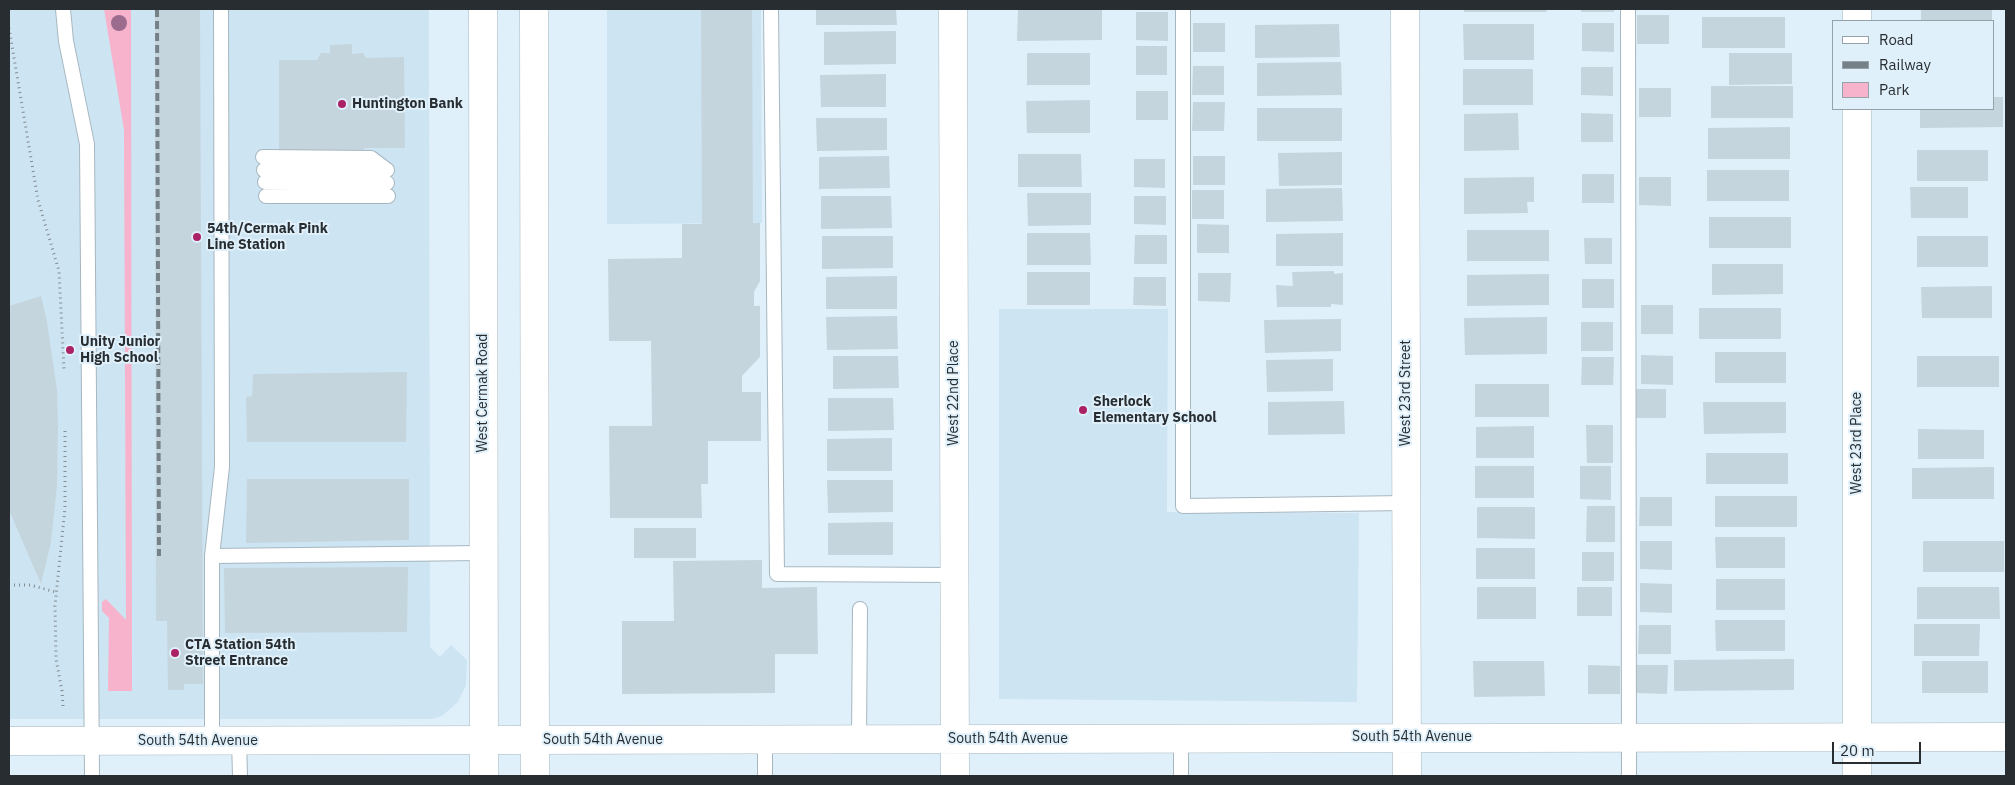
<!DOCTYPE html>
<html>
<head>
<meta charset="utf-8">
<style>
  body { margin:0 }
  #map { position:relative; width:2015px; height:785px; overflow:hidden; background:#e0f0fa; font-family:"IBM Plex Sans",sans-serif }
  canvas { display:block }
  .frame { position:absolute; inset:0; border:10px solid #272d31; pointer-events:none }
  .legend { position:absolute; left:1832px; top:20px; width:162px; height:90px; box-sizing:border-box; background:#e0f0fa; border:1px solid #96a2aa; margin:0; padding:6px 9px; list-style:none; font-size:15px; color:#272d31 }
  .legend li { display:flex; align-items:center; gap:10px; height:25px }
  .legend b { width:25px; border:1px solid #96a2aa }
  .scale { position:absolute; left:1832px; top:742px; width:89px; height:22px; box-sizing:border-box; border:2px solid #272d31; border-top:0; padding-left:6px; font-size:15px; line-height:18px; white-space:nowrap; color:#272d31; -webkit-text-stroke:4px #e0f0fa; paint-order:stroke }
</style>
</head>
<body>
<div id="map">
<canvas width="2015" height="785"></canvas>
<div class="frame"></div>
<ul class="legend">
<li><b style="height:6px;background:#fff"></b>Road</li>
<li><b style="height:6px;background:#768087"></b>Railway</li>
<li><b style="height:14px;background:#f8b3cc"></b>Park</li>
</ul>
<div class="scale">20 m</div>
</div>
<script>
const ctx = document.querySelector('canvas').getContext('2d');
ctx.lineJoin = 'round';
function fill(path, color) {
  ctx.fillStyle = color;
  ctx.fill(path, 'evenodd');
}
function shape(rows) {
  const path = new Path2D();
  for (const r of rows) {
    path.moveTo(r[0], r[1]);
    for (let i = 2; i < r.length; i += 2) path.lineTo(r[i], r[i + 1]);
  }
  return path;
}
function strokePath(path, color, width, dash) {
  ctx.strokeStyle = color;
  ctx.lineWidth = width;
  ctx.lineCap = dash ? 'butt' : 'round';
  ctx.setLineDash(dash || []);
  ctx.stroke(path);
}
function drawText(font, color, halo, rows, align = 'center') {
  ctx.font = font + ' "IBM Plex Sans",sans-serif';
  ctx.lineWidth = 4;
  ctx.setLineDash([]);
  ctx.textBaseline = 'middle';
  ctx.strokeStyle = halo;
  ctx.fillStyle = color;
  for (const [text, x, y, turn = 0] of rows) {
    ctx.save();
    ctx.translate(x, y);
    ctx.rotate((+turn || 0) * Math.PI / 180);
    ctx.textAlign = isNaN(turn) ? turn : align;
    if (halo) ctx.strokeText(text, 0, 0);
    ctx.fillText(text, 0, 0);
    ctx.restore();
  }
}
fill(shape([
  [9,9,429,9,430,647,440,657,451,645,467,660,466,685,458,702,442,716,431,719,9,719],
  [607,9,761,9,762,223,607,224],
  [999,309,1168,309,1167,512,1359,513,1357,702,999,699]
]), '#cde4f2');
fill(shape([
  [104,9,131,9,132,691,108,691,109,618,102,611,102,602,106,599,126,620,124,130]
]), '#f8b3cc');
fill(shape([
  [155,9,200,9,203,684,184,684,184,690,168,690,167,621,156,621],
  [701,9,752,9,753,223,760,223,760,281,754,292,754,306,760,306,760,357,742,376,742,392,761,392,761,441,708,441,708,484,701,484,702,518,610,518,609,426,652,426,651,341,609,341,608,259,682,258,682,224,702,224],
  [816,9,896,9,897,25,816,25],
  [1018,9,1102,9,1102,40,1017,41],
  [1464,9,1546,9,1547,12,1464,12],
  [1581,9,1614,9,1614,12,1581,12],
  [1921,9,1992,9,1992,20,1921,20],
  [1136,12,1168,12,1168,41,1136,40],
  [1637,15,1669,15,1669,44,1637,44],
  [1702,17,1785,17,1785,48,1702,48],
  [1193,23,1225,23,1225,52,1193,52],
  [1582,23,1614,23,1614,52,1582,51],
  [1339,24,1340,57,1255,58,1255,25],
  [1463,24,1534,24,1534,60,1464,60],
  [896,31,896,64,824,65,824,32],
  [352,44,352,54,363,53,366,58,404,57,405,148,364,148,365,198,320,199,320,150,279,150,279,60,317,60,321,53,330,53,330,45],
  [1136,46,1167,46,1167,75,1136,75],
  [1027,53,1090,53,1090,85,1027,85],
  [1729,53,1792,53,1792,84,1729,85],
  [1341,62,1342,95,1257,96,1257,63],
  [1193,66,1224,66,1224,95,1192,95],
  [1581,67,1613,67,1613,96,1581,95],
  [1463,69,1533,69,1533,105,1463,105],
  [886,74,886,107,821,107,820,75],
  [1711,86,1793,86,1793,118,1711,118],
  [1639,88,1671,88,1671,117,1639,117],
  [1136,91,1168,91,1168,120,1136,120],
  [1994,97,2003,97,2003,127,1920,128,1920,109,1994,109],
  [1090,100,1090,133,1027,133,1026,101],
  [1193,102,1225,102,1224,131,1192,131],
  [1257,108,1342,108,1342,141,1257,141],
  [1518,113,1519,150,1464,151,1464,114],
  [1581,113,1613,114,1613,142,1581,142],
  [816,118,887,118,887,150,817,151],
  [1790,127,1790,159,1708,159,1708,128],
  [1917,150,1988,150,1988,181,1917,181],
  [1342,152,1342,185,1279,186,1278,153],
  [1018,154,1081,154,1082,187,1018,187],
  [889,156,890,188,819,189,819,157],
  [1193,156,1225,156,1225,185,1193,185],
  [1134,159,1165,159,1165,188,1134,187],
  [1707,170,1789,170,1789,201,1707,201],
  [1582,174,1614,174,1614,203,1582,203],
  [1534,177,1534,202,1527,202,1528,213,1464,214,1464,178],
  [1639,177,1671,177,1671,206,1639,205],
  [1910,187,1968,187,1968,218,1911,218],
  [1342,188,1343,221,1266,222,1266,189],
  [1192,190,1224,190,1224,219,1192,219],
  [1027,193,1091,193,1091,225,1028,226],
  [821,196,891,196,892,228,821,229],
  [1134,196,1166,196,1166,225,1134,224],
  [1709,217,1791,217,1791,248,1709,248],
  [1197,224,1229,225,1229,253,1197,253],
  [1467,230,1549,230,1549,261,1467,261],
  [1027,233,1090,233,1091,265,1027,265],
  [1343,233,1343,266,1276,266,1276,234],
  [1135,235,1167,235,1167,264,1134,264],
  [822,236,893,236,893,268,822,269],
  [1917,236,1988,236,1988,267,1917,267],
  [1584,238,1612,238,1612,264,1585,264],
  [1712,264,1783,264,1783,294,1712,295],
  [1334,271,1334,274,1343,273,1343,305,1331,304,1331,307,1277,307,1276,285,1293,286,1292,272],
  [1027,272,1090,272,1090,305,1027,305],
  [1198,273,1231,273,1230,302,1198,301],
  [1549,274,1549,305,1467,306,1467,275],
  [897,276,897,309,826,309,826,277],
  [1134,277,1166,277,1166,306,1133,305],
  [1582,279,1614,279,1614,308,1582,308],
  [1992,286,1992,318,1922,318,1921,287],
  [41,296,47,322,57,390,58,427,57,486,51,542,41,584,9,510,9,306],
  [1641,305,1673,305,1673,334,1641,334],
  [1699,308,1781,308,1781,339,1699,339],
  [897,316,898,349,827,350,826,317],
  [1547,317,1547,354,1465,355,1464,318],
  [1341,319,1341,351,1265,353,1264,320],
  [1581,322,1613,322,1613,351,1581,351],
  [1715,352,1786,352,1786,383,1715,383],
  [1641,355,1673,356,1673,385,1641,384],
  [833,356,898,356,899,388,833,389],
  [1917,356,1999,356,1999,387,1917,387],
  [1582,357,1614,357,1613,385,1581,385],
  [1333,359,1333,391,1267,392,1266,360],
  [407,372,406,442,247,442,246,397,252,396,253,374],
  [1475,384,1549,384,1549,417,1475,417],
  [1634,389,1666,389,1666,418,1634,418],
  [828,398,893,398,894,430,828,431],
  [1344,401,1345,434,1268,435,1268,402],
  [1703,402,1786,402,1786,433,1704,434],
  [1586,425,1613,425,1613,463,1587,463],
  [1534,426,1534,458,1476,458,1476,427],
  [1918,429,1984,430,1984,459,1918,459],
  [892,438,892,471,827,471,827,439],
  [1706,453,1788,453,1788,484,1706,484],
  [1475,466,1534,466,1534,498,1475,498],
  [1580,466,1611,466,1611,500,1580,499],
  [1994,467,1994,499,1912,499,1912,468],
  [247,479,409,479,409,540,246,543],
  [827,480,893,480,893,512,828,513],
  [1715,496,1797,496,1797,527,1715,527],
  [1640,497,1672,497,1672,526,1639,526],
  [1587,506,1615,506,1615,542,1586,542],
  [1477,507,1535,507,1535,539,1477,538],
  [893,522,893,555,828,555,828,523],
  [634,528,696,528,696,558,634,558],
  [1715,537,1785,537,1785,568,1716,568],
  [1640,541,1672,541,1672,570,1640,569],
  [1923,541,2004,541,2004,572,1923,572],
  [1476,548,1535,548,1535,579,1476,579],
  [1582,552,1614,552,1614,581,1582,581],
  [762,560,762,588,817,587,818,654,775,654,775,693,622,694,622,621,674,621,673,561],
  [408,567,407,632,225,633,224,568],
  [1716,579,1785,579,1785,610,1716,610],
  [1640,583,1672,584,1672,613,1640,612],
  [1477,587,1536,587,1536,619,1477,619],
  [1577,587,1612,587,1612,616,1577,616],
  [1917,587,1999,587,2000,619,1917,619],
  [1715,620,1785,620,1785,651,1716,651],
  [1914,624,1980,624,1979,656,1914,656],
  [1639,625,1671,625,1671,654,1638,654],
  [1794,659,1794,690,1674,691,1674,660],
  [1473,661,1544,661,1545,696,1474,697],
  [1922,661,1988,661,1988,693,1922,693],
  [1588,665,1620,666,1620,694,1588,694],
  [1636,665,1668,665,1667,694,1636,693]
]), '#c5d5de');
const lane = shape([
  [63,9,66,41,87,144,92,776],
  [771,9,777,574,954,575],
  [1183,9,1183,506,1407,503],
  [1628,9,1629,776],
  [263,157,371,158,387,170],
  [264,170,387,170],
  [265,182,387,183],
  [266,196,388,196],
  [212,556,483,553],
  [859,739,860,609],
  [1181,739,1181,776],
  [239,740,240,776],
  [765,740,765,776],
  [212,741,212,556,222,467,221,9]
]);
const street = shape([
  [953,9,955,776],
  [1405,9,1407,776],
  [1857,9,1857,21],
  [1857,109,1857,776],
  [9,741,2006,737]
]);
const secondary = shape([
  [483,9,484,776],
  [534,9,535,776]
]);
strokePath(lane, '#a7b7c0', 16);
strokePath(street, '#a7b7c0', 29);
strokePath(secondary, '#a7b7c0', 29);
strokePath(shape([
  [9,28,38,200,59,271,64,369],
  [9,585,30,585,56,592],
  [63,706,62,691,56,659,55,606,65,508,65,430]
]), '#808b92', 3, [1, 4]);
strokePath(lane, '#fff', 14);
strokePath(street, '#fff', 28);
strokePath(secondary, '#fff', 28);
strokePath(shape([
  [157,9,159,556]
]), '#768087', 4, [8, 4]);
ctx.fillStyle = '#9c6c8f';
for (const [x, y] of [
  [119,23]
]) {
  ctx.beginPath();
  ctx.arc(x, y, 8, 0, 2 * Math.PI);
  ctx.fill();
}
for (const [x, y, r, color] of [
  [342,104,5,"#aa2166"],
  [197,237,5,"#aa2166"],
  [70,350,5,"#aa2166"],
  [1083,410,5,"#aa2166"],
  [175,653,5,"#aa2166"]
]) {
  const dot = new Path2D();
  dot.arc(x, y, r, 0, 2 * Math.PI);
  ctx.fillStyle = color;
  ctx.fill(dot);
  strokePath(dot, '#e0f0fa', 2);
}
drawText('bold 14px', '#272d31', '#e0f0fa', [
  ["Huntington Bank",352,104],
  ["54th/Cermak Pink",207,229],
  ["Line Station",207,245],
  ["Unity Junior",80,342],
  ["High School",80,358],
  ["Sherlock",1093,402],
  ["Elementary School",1093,418],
  ["CTA Station 54th",185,645],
  ["Street Entrance",185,661]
], 'left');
drawText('14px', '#272d31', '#e0f0fa', [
  ["West Cermak Road",483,393,-90],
  ["West 22nd Place",954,393,-90],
  ["West 23rd Street",1406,393,-90],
  ["West 23rd Place",1857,443,-90],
  ["South 54th Avenue",1412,737],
  ["South 54th Avenue",1008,739],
  ["South 54th Avenue",603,740],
  ["South 54th Avenue",198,741]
]);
</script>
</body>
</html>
